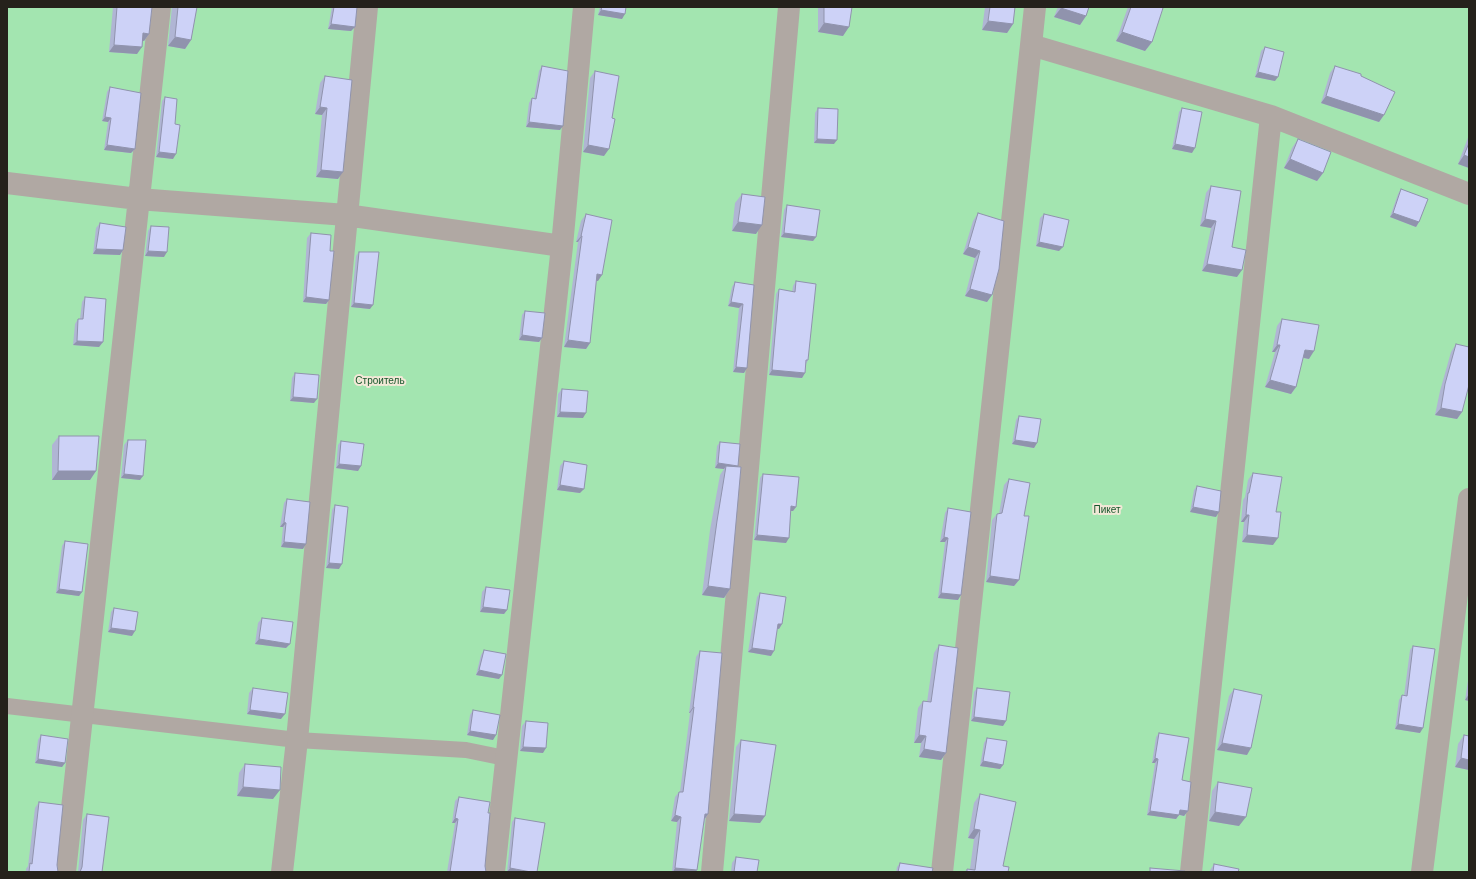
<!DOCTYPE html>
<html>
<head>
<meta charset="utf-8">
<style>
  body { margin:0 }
  #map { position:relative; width:1476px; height:879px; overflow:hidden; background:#f2e8d7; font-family:"DM Sans",sans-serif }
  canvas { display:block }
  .frame { position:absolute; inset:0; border:8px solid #25211b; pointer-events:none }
</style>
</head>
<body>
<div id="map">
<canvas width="1476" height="879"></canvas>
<div class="frame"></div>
</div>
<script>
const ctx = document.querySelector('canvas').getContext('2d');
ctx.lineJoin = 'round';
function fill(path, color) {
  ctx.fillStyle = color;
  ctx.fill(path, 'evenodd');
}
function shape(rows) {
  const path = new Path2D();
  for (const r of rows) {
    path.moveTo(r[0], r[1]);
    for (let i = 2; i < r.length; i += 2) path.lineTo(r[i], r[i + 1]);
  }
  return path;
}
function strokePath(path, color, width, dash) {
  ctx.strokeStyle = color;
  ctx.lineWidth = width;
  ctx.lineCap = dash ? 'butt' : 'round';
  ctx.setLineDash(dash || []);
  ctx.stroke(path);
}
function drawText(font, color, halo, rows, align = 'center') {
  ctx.font = font + ' "DM Sans",sans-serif';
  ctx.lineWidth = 4;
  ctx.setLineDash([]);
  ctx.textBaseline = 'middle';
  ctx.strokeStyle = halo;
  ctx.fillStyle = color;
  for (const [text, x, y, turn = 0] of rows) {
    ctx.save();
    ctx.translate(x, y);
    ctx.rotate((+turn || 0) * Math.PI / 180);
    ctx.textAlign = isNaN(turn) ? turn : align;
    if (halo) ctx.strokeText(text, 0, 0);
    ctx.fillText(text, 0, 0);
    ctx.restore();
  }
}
fill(shape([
  [7,7,788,7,710,872,7,872],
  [790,7,1469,8,1469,872,711,872]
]), '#a3e5b0');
strokePath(shape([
  [7,706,297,740,466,750,505,758]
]), '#b0a8a3', 16);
strokePath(shape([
  [1031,45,1035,7],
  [7,183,138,199,346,215,562,246],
  [65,872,160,7],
  [282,872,297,740,367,7],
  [494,872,562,246,584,7],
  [712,872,789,7],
  [942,872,1031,45,1271,116,1469,194],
  [1191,872,1271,116],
  [1422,872,1469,499]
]), '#b0a8a3', 22);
fill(shape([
  [113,7,152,7,149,34,144,41,142,41,137,54,109,52],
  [172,7,197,7,191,40,185,49,168,46],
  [332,7,357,7,355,27,351,31,328,29],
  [600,7,626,7,622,19,598,15],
  [818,7,852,7,843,36,818,32],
  [985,7,1015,7,1013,24,1007,33,982,30],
  [1058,7,1089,7,1086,16,1080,25,1054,17],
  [1128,7,1161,7,1152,42,1145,51,1116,41],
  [1265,47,1275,81,1255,77,1261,51],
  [542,66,560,130,526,127,529,103,532,98,534,98,539,71],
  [1335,66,1361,76,1384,115,1379,122,1321,103,1330,73],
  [595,71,604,156,583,152,590,78],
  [325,76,338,179,316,177,322,115,315,114,320,83],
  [110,87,135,149,131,153,104,150,108,122,102,121,107,92],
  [165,97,175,124,173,159,156,157,162,101],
  [818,108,834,144,814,143,815,113],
  [1182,108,1192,153,1172,149,1179,112],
  [1469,135,1469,168,1458,164],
  [1298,139,1323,173,1317,181,1284,168,1292,148],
  [1211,186,1232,247,1237,277,1202,271,1211,228,1200,226,1206,193],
  [1401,189,1419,222,1416,227,1390,217,1398,194],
  [742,194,756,234,732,231,735,203],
  [787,205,816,237,813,241,781,237,784,210],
  [978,213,992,295,987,302,965,296,975,258,963,254,973,221],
  [586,214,598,281,596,281,590,343,586,349,564,347,578,242,576,242,581,221],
  [1044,214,1059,251,1036,246,1040,218],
  [100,223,123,250,120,255,93,254,96,228],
  [151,226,164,257,145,256,148,231],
  [311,233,330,251,329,300,326,304,303,302,307,238],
  [359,252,370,309,351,307,356,256],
  [796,281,808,360,806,364,805,373,802,378,769,375,776,294,779,289,792,292,793,286],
  [735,282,754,285,744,373,733,372,739,308,728,306,732,287],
  [85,297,103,342,99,347,73,345,75,324,78,319,80,319,82,302],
  [525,311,542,338,539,342,519,340,522,315],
  [1282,319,1309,359,1303,358,1296,387,1291,394,1265,387,1275,352,1272,352,1277,326],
  [1456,344,1462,412,1457,419,1435,415,1440,391,1451,352],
  [295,373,314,403,290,401,292,378],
  [562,389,583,418,557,417,558,394],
  [1019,416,1037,443,1034,448,1012,444,1016,420],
  [59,436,96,471,90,480,52,480,52,445],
  [128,440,140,480,121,478,124,445],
  [341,441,361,466,358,471,336,468,338,445],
  [720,442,738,467,730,589,724,598,702,595,710,530,720,475,724,469,715,468,717,446],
  [564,461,580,493,557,490,560,466],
  [1253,473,1276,512,1273,545,1242,542,1244,522,1241,522,1243,500,1245,497,1248,480],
  [763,474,796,507,793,511,791,511,786,543,754,540,760,478],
  [1009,479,1024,516,1019,580,1014,586,986,582,992,520,997,514,999,514,1004,485],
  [1197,486,1216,517,1190,512,1194,490],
  [287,499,303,549,281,547,283,527,280,527,284,503],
  [335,505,339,569,326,568,332,510],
  [948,508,958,600,938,598,945,542,940,542,945,513],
  [65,541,82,592,79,596,56,593,62,546],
  [486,587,507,610,504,614,480,612,482,592],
  [760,593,782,624,779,629,777,629,771,656,748,652,757,597],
  [114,608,132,636,108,632,111,612],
  [262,618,290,644,286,648,255,644,258,623],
  [939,645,946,753,941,760,919,757,921,743,914,743,918,708,923,701,927,702,934,653],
  [1413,646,1420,733,1395,729,1399,700,1402,695,1404,696,1410,650],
  [484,650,499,679,476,675,481,655],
  [700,651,708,814,705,819,697,870,695,872,672,872,677,822,671,821,675,797,679,792,680,792,690,713,689,713,696,657],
  [1469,674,1469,701,1465,700],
  [253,688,281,719,247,714,249,693],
  [977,688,1006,721,1003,726,971,721,974,692],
  [1234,689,1247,755,1217,750,1229,696],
  [473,710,496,735,493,740,467,735,470,715],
  [526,721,543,753,520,751,522,726],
  [1159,733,1182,780,1188,811,1184,816,1179,815,1176,819,1147,815,1155,763,1152,763,1156,737],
  [41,735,65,763,62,767,35,763,38,740],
  [1464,735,1469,770,1455,767,1458,744],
  [987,738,1003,765,1000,769,980,766,984,743],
  [741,740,765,816,760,823,729,821,736,747],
  [245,764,273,799,237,796,239,773],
  [1218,782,1239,826,1209,821,1212,791],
  [980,794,1003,866,1008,872,965,872,967,869,970,869,974,839,968,838,974,803],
  [459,797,488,813,485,866,486,872,447,872,455,823,452,823,455,801],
  [39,802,57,865,58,871,58,872,26,872,26,869,28,866,35,808],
  [87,814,102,872,78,872,83,820],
  [515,818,537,872,507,872,512,822],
  [736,857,757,872,731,872,732,863],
  [900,863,932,872,896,872,897,867],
  [1214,864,1238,872,1209,872]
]), '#b0b5d4');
fill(shape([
  [1061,8,1086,16,1080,25,1054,17],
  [601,10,625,14,622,19,598,15],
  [988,21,1013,24,1007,33,982,30],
  [824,23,849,27,843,36,818,32],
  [331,24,355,27,351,31,328,29],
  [1122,32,1152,42,1145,51,1116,41],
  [143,33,149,34,144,41,138,40],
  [175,37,191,40,185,49,168,46],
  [114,45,142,47,137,54,109,52],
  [1258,72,1278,77,1275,81,1255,77],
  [1326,96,1384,115,1379,122,1321,103],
  [320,107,327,108,322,115,315,114],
  [105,117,111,118,108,122,102,121],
  [529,122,563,126,560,130,526,127],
  [817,139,837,140,834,144,814,143],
  [1175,144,1195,148,1192,153,1172,149],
  [107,145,135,149,131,153,104,150],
  [588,145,609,149,604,156,583,152],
  [159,152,176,154,173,159,156,157],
  [1464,155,1469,157,1469,168,1458,164],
  [1290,159,1323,173,1317,181,1284,168],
  [321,170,343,172,338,179,316,177],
  [1393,213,1419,222,1416,227,1390,217],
  [1205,219,1216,221,1211,228,1200,226],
  [738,222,762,225,756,234,732,231],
  [784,233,816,237,813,241,781,237],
  [581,236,582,236,578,242,576,242],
  [1039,242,1063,247,1059,251,1036,246],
  [968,247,980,251,975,258,963,254],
  [96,249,123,250,120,255,93,254],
  [148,251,167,252,164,257,145,256],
  [1207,264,1242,270,1237,277,1202,271],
  [597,274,602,275,598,281,593,281],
  [970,289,992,295,987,302,965,296],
  [306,297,329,300,326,304,303,302],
  [731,302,743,304,739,308,728,306],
  [354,303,373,305,370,309,351,307],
  [522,335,542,338,539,342,519,340],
  [568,340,590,343,586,349,564,347],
  [77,341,103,342,99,347,73,345],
  [1277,345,1280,345,1275,352,1272,352],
  [1305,350,1314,351,1309,359,1300,357],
  [736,367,747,368,744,373,733,372],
  [772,370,805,373,802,378,769,375],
  [1270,380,1296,387,1291,394,1265,387],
  [293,397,317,399,314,403,290,401],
  [1441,408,1462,412,1457,419,1435,415],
  [560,412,586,413,583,418,557,417],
  [1015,440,1037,443,1034,448,1012,444],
  [718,463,738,466,735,470,726,466,724,469,715,468],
  [339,464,361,466,358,471,336,468],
  [58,471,96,471,90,480,52,480],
  [124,474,143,476,140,480,121,478],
  [560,485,584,489,580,493,557,490],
  [791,506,796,507,793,511,788,511],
  [1193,507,1219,512,1216,517,1190,512],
  [1246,515,1249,515,1244,522,1241,522],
  [284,522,286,523,283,527,280,527],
  [757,535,789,538,786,543,754,540],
  [1247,535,1278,538,1273,545,1242,542],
  [944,537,948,538,945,542,940,542],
  [284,542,306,544,303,549,281,547],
  [329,563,342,564,339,569,326,568],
  [990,576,1019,580,1014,586,986,582],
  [708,586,730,589,724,598,702,595],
  [59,589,82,592,79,596,56,593],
  [941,593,961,595,958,600,938,598],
  [483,607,507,610,504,614,480,612],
  [778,624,782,624,779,629,774,628],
  [111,628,135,631,132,636,108,632],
  [259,639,290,644,286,648,255,644],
  [752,648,774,651,771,656,748,652],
  [479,670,502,675,499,679,476,675],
  [1469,694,1469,701,1465,700],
  [693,707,694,707,690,713,689,713],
  [250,710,285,714,281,719,247,714],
  [974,717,1006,721,1003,726,971,721],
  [1398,724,1423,728,1420,733,1395,729],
  [470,731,496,735,493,740,467,735],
  [919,735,926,736,921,743,914,743],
  [1222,743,1251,748,1247,755,1217,750],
  [523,747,546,748,543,753,520,751],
  [924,749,946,753,941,760,919,757],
  [1155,758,1158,759,1155,763,1152,763],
  [1461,758,1469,760,1469,770,1455,767],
  [38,759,65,763,62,767,35,763],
  [983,761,1003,765,1000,769,980,766],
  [243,787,280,790,273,799,237,796],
  [1180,810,1188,811,1184,816,1177,814],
  [1150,811,1179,815,1176,819,1147,815],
  [1215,812,1246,817,1239,826,1209,821],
  [705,814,708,814,704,820],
  [734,814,765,816,760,823,729,821],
  [675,815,681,817,677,822,671,821],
  [455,818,458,819,455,823,452,823],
  [974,829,980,830,974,839,968,838],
  [510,868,531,872,507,872],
  [675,868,697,870,695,872,673,872]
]), '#9093ad');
const building = shape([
  [117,7,152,7,149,34,143,33,142,47,114,45,117,7],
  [178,7,197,7,191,40,175,37,178,7],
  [334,7,357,7,355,27,331,24,334,7],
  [602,7,626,7,625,14,601,10,602,7],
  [824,7,852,7,849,27,824,23,824,7],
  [990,7,1015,7,1013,24,988,21,990,7],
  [1061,7,1089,7,1086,16,1061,8,1061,7],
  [1131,7,1161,7,1163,8,1152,42,1122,32,1131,7],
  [1265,47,1284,52,1278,77,1258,72,1265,47],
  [542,66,568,71,563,126,529,122,532,98,536,99,542,66],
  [1335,66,1361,74,1361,76,1395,92,1384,115,1326,96,1335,66],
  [595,71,619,76,612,118,615,119,609,149,588,145,595,71],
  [325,76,352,80,343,172,321,170,327,108,320,107,325,76],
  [110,87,141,93,135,149,107,145,111,118,105,117,110,87],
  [165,97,177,99,175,124,180,125,176,154,159,152,165,97],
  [818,108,838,109,837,140,817,139,818,108],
  [1182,108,1202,112,1195,148,1175,144,1182,108],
  [1298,139,1331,152,1323,173,1290,159,1298,139],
  [1469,143,1469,157,1464,155,1469,143],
  [1211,186,1241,191,1232,247,1246,250,1242,270,1207,264,1216,221,1205,219,1211,186],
  [1401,189,1428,199,1419,222,1393,213,1401,189],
  [742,194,765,197,762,225,738,222,742,194],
  [787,205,820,210,816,237,784,233,787,205],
  [978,213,1004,221,999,269,992,295,970,289,980,251,968,247,978,213],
  [586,214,612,220,602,275,597,274,590,343,568,340,582,236,581,236,586,214],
  [1044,214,1069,220,1063,247,1039,242,1044,214],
  [100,223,126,227,123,250,96,249,100,223],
  [151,226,169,227,167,252,148,251,151,226],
  [311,233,331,235,330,251,334,251,329,300,306,297,311,233],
  [359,252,379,252,373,305,354,303,359,252],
  [796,281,816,284,808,360,806,360,805,373,772,370,779,289,795,292,796,281],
  [735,282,754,285,747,368,736,367,743,304,731,302,735,282],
  [85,297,106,299,103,342,77,341,78,319,83,319,85,297],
  [525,311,545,313,542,338,522,335,525,311],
  [1282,319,1319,325,1314,351,1305,350,1296,387,1270,380,1280,345,1277,345,1282,319],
  [1456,344,1469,347,1469,385,1462,412,1441,408,1445,384,1456,344],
  [295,373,319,375,317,399,293,397,295,373],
  [562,389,588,391,586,413,560,412,562,389],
  [1019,416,1041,419,1037,443,1015,440,1019,416],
  [59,436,99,436,96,471,58,471,59,436],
  [128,440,146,440,143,476,124,474,128,440],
  [341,441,364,444,361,466,339,464,341,441],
  [720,442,740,444,738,466,718,463,720,442],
  [564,461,587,465,584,489,560,485,564,461],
  [726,466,741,467,730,589,708,586,717,521,726,466],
  [1253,473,1282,477,1276,512,1281,512,1278,538,1247,535,1249,515,1246,515,1248,493,1249,493,1253,473],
  [763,474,799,477,796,507,791,506,789,538,757,535,763,474],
  [1009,479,1030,483,1024,516,1029,516,1019,580,990,576,997,514,1002,513,1009,479],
  [1197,486,1221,491,1219,512,1193,507,1197,486],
  [287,499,310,502,306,544,284,542,286,523,284,522,287,499],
  [335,505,348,507,342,564,329,563,335,505],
  [948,508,971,512,961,595,941,593,948,538,944,537,948,508],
  [65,541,88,544,82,592,59,589,65,541],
  [486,587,510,590,507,610,483,607,486,587],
  [760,593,786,597,782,624,778,624,774,651,752,648,760,593],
  [114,608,138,612,135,631,111,628,114,608],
  [262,618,293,622,290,644,259,639,262,618],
  [939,645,958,648,946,753,924,749,926,736,919,735,923,701,931,702,939,645],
  [1413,646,1435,649,1423,728,1398,724,1402,695,1407,696,1413,646],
  [484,650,506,654,502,675,479,670,484,650],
  [700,651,722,653,708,814,705,814,697,870,675,868,681,817,675,815,679,792,683,792,694,707,693,707,700,651],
  [253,688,288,693,285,714,250,710,253,688],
  [977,688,1010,692,1006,721,974,717,977,688],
  [1234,689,1262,695,1251,748,1222,743,1234,689],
  [473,710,500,715,496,735,470,731,473,710],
  [526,721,548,723,546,748,523,747,526,721],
  [1159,733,1189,738,1182,780,1191,782,1188,811,1180,810,1179,815,1150,811,1158,759,1155,758,1159,733],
  [41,735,68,739,65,763,38,759,41,735],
  [1464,735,1469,736,1469,760,1461,758,1464,735],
  [987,738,1007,741,1003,765,983,761,987,738],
  [741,740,776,745,765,816,734,814,741,740],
  [245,764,281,767,280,790,243,787,245,764],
  [1218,782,1252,788,1246,817,1215,812,1218,782],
  [980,794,1016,802,1003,866,1009,867,1008,872,967,872,967,869,975,870,980,830,974,829,980,794],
  [459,797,490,802,488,813,490,813,485,866,486,872,450,872,458,819,455,818,459,797],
  [39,802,63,805,57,865,58,872,29,872,30,863,32,864,39,802],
  [87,814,109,817,102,872,80,872,82,867,87,814],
  [515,818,545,823,537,872,531,872,510,868,515,818],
  [736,857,759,860,757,872,734,872,736,857],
  [900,863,933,868,932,872,898,872,900,863],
  [1214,864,1239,869,1238,872,1213,872,1214,864],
  [1150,868,1185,871,1186,872,1150,872,1150,868]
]);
fill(building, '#cdd2f7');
strokePath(building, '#9093ad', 1);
drawText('10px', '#16562b', '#f2e8d7', [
  ["Строитель",380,381],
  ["Пикет",1107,510]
]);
</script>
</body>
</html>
